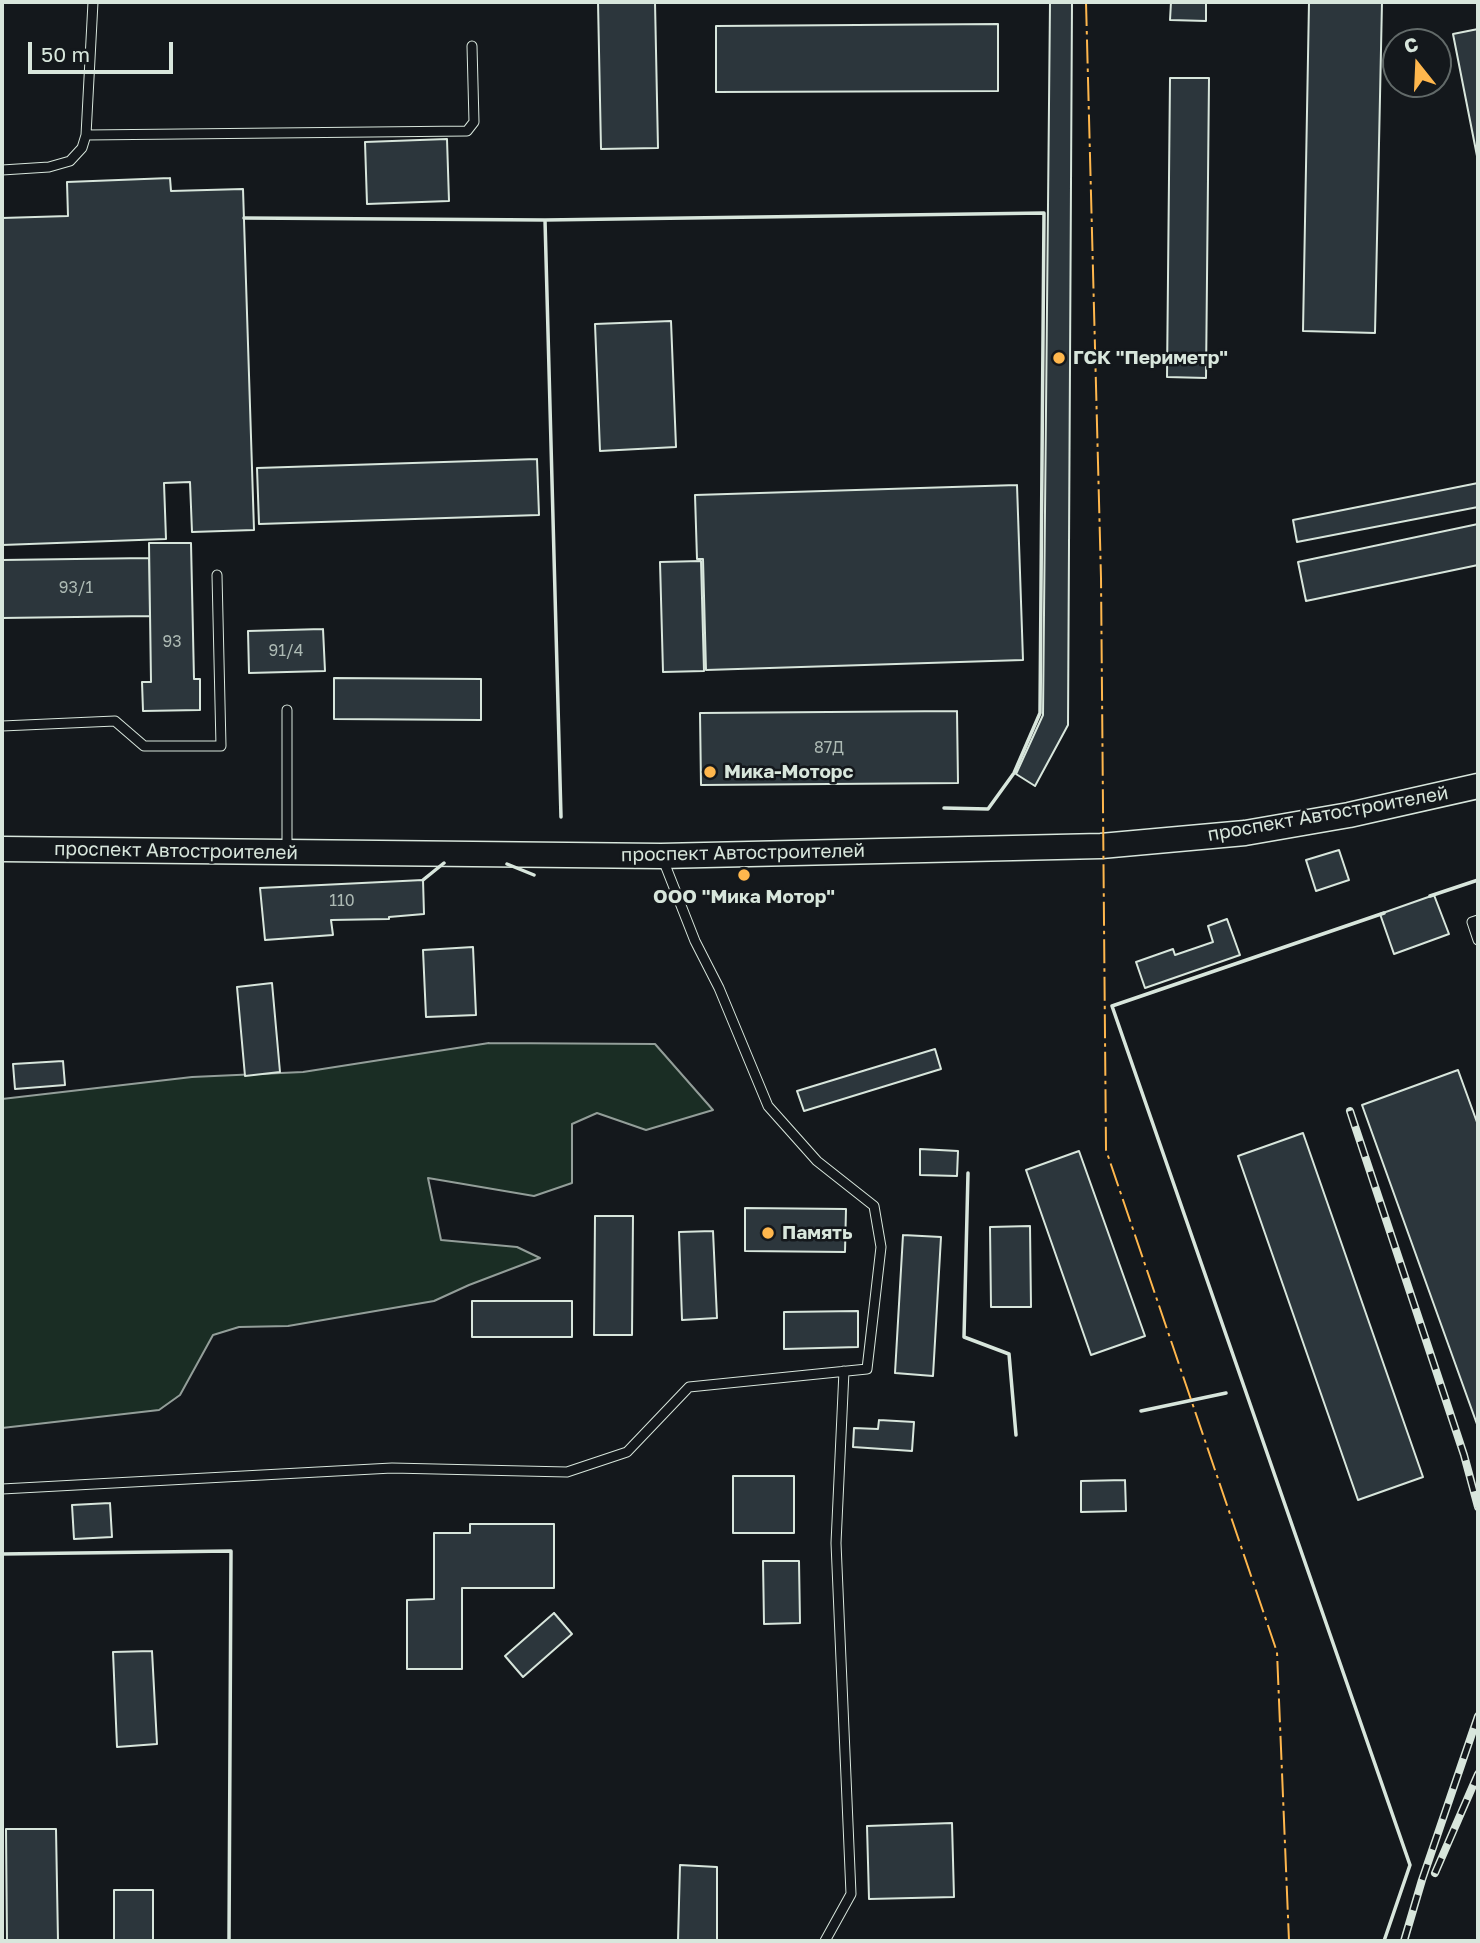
<!DOCTYPE html>
<html>
<head>
<meta charset="utf-8">
<style>
  body { margin:0 }
  #map { position:relative; width:1480px; height:1943px; overflow:hidden; background:#14181c; font-family:"Golos Text",sans-serif }
  canvas { display:block }
  .frame { position:absolute; inset:0; border:4px solid #d8e6dc; pointer-events:none }
  .north { position:absolute; left:1382px; top:28px; width:70px; height:70px; box-sizing:border-box; background:#14181c; border:2px solid #626a69; border-radius:50%; rotate:342deg; font-size:19px; font-weight:700; line-height:28px; text-align:center; color:#d8e6dc }
  .north::after { content:''; display:block; margin:auto; width:24px; height:32px; background:#ffb74d; clip-path:polygon(50% 0,100% 100%,50% 72%,0 100%) }
  .scale { position:absolute; left:28px; top:42px; width:145px; height:32px; box-sizing:border-box; border:4px solid #d8e6dc; border-top:0; padding-left:9px; font-size:21px; line-height:24px; white-space:nowrap; color:#d8e6dc; -webkit-text-stroke:5px #14181c; paint-order:stroke }
</style>
</head>
<body>
<div id="map">
<canvas width="1480" height="1943"></canvas>
<div class="frame"></div>
<div class="north">С</div>
<div class="scale">50 m</div>
</div>
<script>
const ctx = document.querySelector('canvas').getContext('2d');
ctx.lineJoin = 'round';
function fill(path, color) {
  ctx.fillStyle = color;
  ctx.fill(path, 'evenodd');
}
function shape(rows) {
  const path = new Path2D();
  for (const r of rows) {
    path.moveTo(r[0], r[1]);
    for (let i = 2; i < r.length; i += 2) path.lineTo(r[i], r[i + 1]);
  }
  return path;
}
function strokePath(path, color, width, dash) {
  ctx.strokeStyle = color;
  ctx.lineWidth = width;
  ctx.lineCap = dash ? 'butt' : 'round';
  ctx.setLineDash(dash || []);
  ctx.stroke(path);
}
function drawText(font, color, halo, rows, align = 'center') {
  ctx.font = font + ' "Golos Text",sans-serif';
  ctx.lineWidth = 5;
  ctx.setLineDash([]);
  ctx.textBaseline = 'middle';
  ctx.strokeStyle = halo;
  ctx.fillStyle = color;
  for (const [text, x, y, turn = 0] of rows) {
    ctx.save();
    ctx.translate(x, y);
    ctx.rotate((+turn || 0) * Math.PI / 180);
    ctx.textAlign = isNaN(turn) ? turn : align;
    if (halo) ctx.strokeText(text, 0, 0);
    ctx.fillText(text, 0, 0);
    ctx.restore();
  }
}
const green = shape([
  [489,1043,655,1044,713,1110,646,1130,597,1113,572,1124,572,1183,534,1196,428,1178,441,1240,517,1247,540,1258,469,1285,434,1301,288,1326,239,1327,213,1335,180,1395,159,1410,2,1428,2,1099,192,1077,303,1072,489,1043]
]);
fill(green, '#1a2d24');
strokePath(green, '#939e99', 2);
const building = shape([
  [598,2,655,2,658,148,601,149,598,2],
  [1050,2,1072,2,1068,725,1035,786,1016,774,1043,715,1050,2],
  [1171,2,1206,2,1206,21,1170,20,1171,2],
  [1309,2,1382,2,1375,333,1303,331,1309,2],
  [998,24,998,91,716,92,716,26,998,24],
  [1478,29,1478,161,1453,34,1478,29],
  [1170,78,1209,78,1206,378,1167,377,1170,78],
  [447,139,449,201,367,204,365,142,447,139],
  [170,178,171,191,243,189,254,530,192,532,190,482,164,483,166,539,2,545,2,218,68,216,67,182,170,178],
  [671,321,676,447,600,451,595,324,671,321],
  [537,459,539,515,259,524,257,468,537,459],
  [1478,483,1478,507,1297,542,1293,520,1478,483],
  [1017,485,1023,660,706,670,703,559,697,559,695,495,1017,485],
  [1478,524,1478,565,1306,601,1298,562,1478,524],
  [149,543,191,543,194,679,200,679,200,710,143,711,142,682,151,682,149,543],
  [149,558,150,616,2,618,2,560,149,558],
  [701,561,704,671,663,672,660,562,701,561],
  [323,629,325,671,249,673,248,631,323,629],
  [334,678,481,679,481,720,334,719,334,678],
  [957,711,958,783,701,785,700,713,957,711],
  [1339,850,1349,880,1316,891,1306,860,1339,850],
  [423,880,424,914,389,917,389,919,331,920,333,935,265,940,260,888,423,880],
  [1434,895,1449,934,1394,954,1380,914,1434,895],
  [1227,919,1240,955,1145,988,1136,962,1173,949,1175,955,1213,942,1208,926,1227,919],
  [473,947,476,1015,426,1017,423,950,473,947],
  [272,983,280,1072,245,1076,237,987,272,983],
  [935,1049,941,1069,804,1111,797,1091,935,1049],
  [63,1061,65,1085,15,1089,13,1064,63,1061],
  [1458,1070,1478,1125,1478,1427,1362,1105,1458,1070],
  [1303,1133,1423,1477,1358,1500,1238,1156,1303,1133],
  [920,1149,958,1151,957,1176,920,1175,920,1149],
  [1079,1151,1145,1336,1091,1355,1026,1170,1079,1151],
  [745,1208,846,1209,845,1252,745,1251,745,1208],
  [595,1216,633,1216,632,1335,594,1335,595,1216],
  [1030,1226,1031,1307,991,1307,990,1227,1030,1226],
  [713,1231,717,1318,682,1320,679,1232,713,1231],
  [903,1235,941,1237,933,1376,895,1373,903,1235],
  [472,1301,572,1301,572,1337,472,1337,472,1301],
  [858,1311,858,1347,784,1349,784,1312,858,1311],
  [879,1420,914,1422,912,1451,853,1447,854,1428,878,1429,879,1420],
  [733,1476,794,1476,794,1533,733,1533,733,1476],
  [1125,1480,1126,1511,1081,1512,1081,1481,1125,1480],
  [110,1503,112,1537,74,1539,72,1505,110,1503],
  [470,1524,554,1524,554,1588,462,1588,462,1669,407,1669,407,1600,434,1599,434,1533,470,1533,470,1524],
  [763,1561,799,1561,800,1623,764,1624,763,1561],
  [554,1613,572,1634,523,1677,505,1656,554,1613],
  [152,1651,157,1744,117,1747,113,1652,152,1651],
  [952,1823,954,1897,869,1899,867,1826,952,1823],
  [6,1829,56,1829,58,1941,7,1941,6,1829],
  [680,1865,717,1867,717,1941,678,1941,680,1865],
  [114,1890,153,1890,153,1941,114,1941,114,1890]
]);
fill(building, '#2c363c');
strokePath(building, '#d8e6dc', 2);
const service = shape([
  [86,135,467,131,474,122,472,46],
  [2,170,49,167,70,161,82,148,86,135,93,2],
  [287,710,287,852],
  [2,726,115,721,144,746,221,746,217,575],
  [1478,920,1472,922,1478,940],
  [2,1489,392,1468,567,1472,627,1452,689,1387,867,1369,881,1247,874,1206,817,1161,768,1106,719,988,695,941,662,857],
  [825,1941,851,1894,836,1543,844,1371]
]);
const secondary = shape([
  [2,849,661,856,1101,846,1245,833,1349,815,1478,786]
]);
strokePath(service, '#d8e6dc', 11);
strokePath(secondary, '#d8e6dc', 27);
strokePath(service, '#14181c', 9);
strokePath(secondary, '#14181c', 24);
const rail = shape([
  [1350,1111,1464,1455,1478,1507],
  [1435,1873,1478,1774],
  [1404,1941,1422,1880,1478,1716]
]);
strokePath(rail, '#d8e6dc', 8);
strokePath(rail, '#14181c', 5, [16]);
strokePath(shape([
  [244,218,545,220],
  [561,817,545,220,1044,213,1040,713,1014,773,988,809,944,808],
  [507,864,534,875],
  [423,880,444,863],
  [1430,896,1478,880],
  [1384,913,1112,1006,1410,1865,1384,1941],
  [968,1173,964,1337,1009,1354,1016,1435],
  [1141,1411,1226,1393],
  [2,1554,231,1551,229,1941]
]), '#d8e6dc', 3.5);
strokePath(shape([
  [1086,2,1101,578,1106,1150,1277,1652,1289,1941]
]), '#ffb74d', 2, [24, 5, 3.5, 5]);
for (const [x, y, r, color] of [
  [1059,358,7,"#ffb74d"],
  [710,772,7,"#ffb74d"],
  [744,875,7,"#ffb74d"],
  [768,1233,7,"#ffb74d"]
]) {
  const dot = new Path2D();
  dot.arc(x, y, r, 0, 2 * Math.PI);
  ctx.fillStyle = color;
  ctx.fill(dot);
  strokePath(dot, '#14181c', 2.5);
}
drawText('16px', '#adbab4', null, [
  ["93/1",76,588],
  ["93",172,642],
  ["91/4",286,651],
  ["87Д",829,748],
  ["110",342,901]
]);
drawText('bold 19px', '#d8e6dc', '#14181c', [
  ["ГСК \"Периметр\"",1073,358],
  ["Мика-Моторс",724,772],
  ["ООО \"Мика Мотор\"",744,897,"center"],
  ["Память",782,1233]
], 'left');
drawText('19px', '#d8e6dc', '#14181c', [
  ["проспект Автостроителей",1328,814,-10],
  ["проспект Автостроителей",176,851,1],
  ["проспект Автостроителей",743,853,-1]
]);
</script>
</body>
</html>
